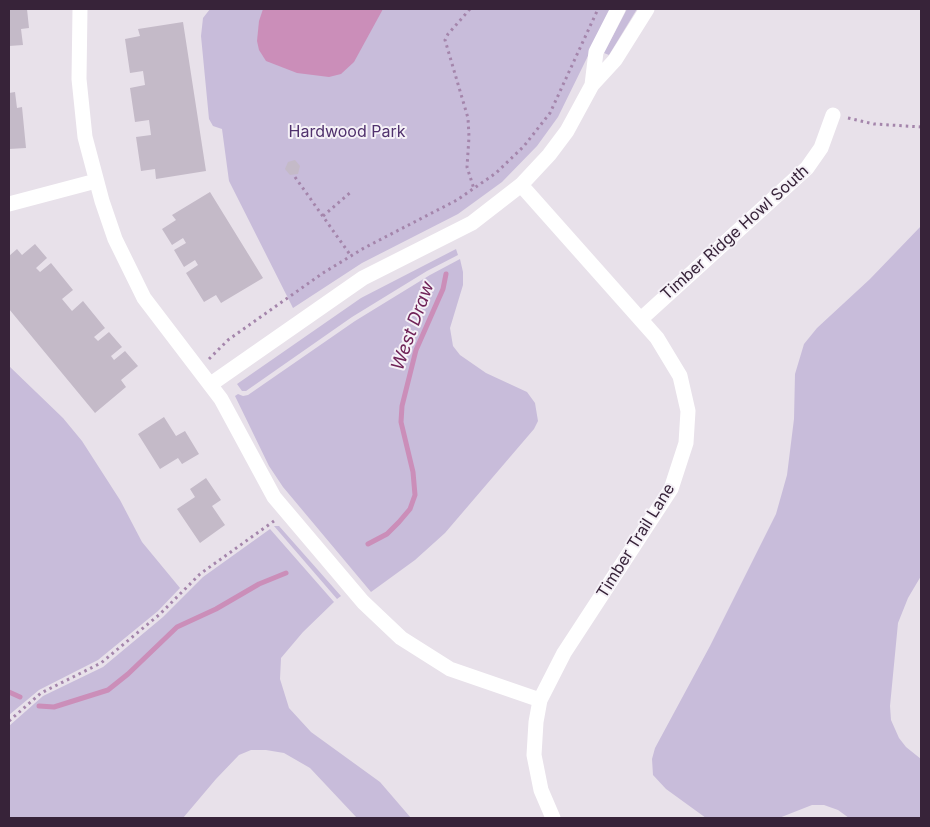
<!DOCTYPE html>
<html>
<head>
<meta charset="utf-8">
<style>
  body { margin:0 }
  #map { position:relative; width:930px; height:827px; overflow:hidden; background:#e8e1ea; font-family:Inter,sans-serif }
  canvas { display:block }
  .frame { position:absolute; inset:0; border:10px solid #372339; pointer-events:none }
</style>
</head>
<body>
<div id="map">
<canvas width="930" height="827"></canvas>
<div class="frame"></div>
</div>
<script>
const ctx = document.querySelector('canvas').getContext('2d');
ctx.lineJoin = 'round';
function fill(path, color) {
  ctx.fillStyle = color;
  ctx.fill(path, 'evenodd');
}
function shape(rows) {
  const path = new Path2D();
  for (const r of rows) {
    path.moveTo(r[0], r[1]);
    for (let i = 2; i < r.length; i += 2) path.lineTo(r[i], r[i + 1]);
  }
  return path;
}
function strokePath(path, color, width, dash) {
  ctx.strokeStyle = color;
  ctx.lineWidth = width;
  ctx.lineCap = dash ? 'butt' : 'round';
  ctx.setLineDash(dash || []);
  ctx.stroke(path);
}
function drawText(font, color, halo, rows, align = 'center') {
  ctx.font = font + ' Inter,sans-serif';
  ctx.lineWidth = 4;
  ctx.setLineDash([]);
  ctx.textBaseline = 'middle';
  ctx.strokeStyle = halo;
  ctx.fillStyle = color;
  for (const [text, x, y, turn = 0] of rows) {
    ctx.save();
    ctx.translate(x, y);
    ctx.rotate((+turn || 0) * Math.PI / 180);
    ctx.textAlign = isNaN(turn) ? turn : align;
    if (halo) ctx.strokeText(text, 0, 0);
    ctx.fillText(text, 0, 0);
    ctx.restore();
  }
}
fill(shape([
  [210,9,611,9,558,117,537,146,502,182,458,214,362,263,293,308,229,181,222,129,213,126,209,119,201,36,203,18],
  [627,9,637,9,609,55,604,53],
  [921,226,921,576,908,598,898,623,890,706,891,720,899,738,906,747,921,759,921,818,849,818,838,810,824,805,812,805,779,818,706,818,666,789,653,775,652,759,655,748,710,646,776,514,787,475,794,419,795,374,804,344,817,328,870,279],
  [456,249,458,255,427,271,352,317,246,391,242,391,237,384,361,298],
  [460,259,463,272,463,285,450,328,453,346,460,355,486,373,527,392,535,403,538,421,534,429,445,533,415,560,371,592,283,487,269,466,235,396,238,394,243,396,248,395,355,321,430,275],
  [9,366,63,418,82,441,120,500,142,542,180,588,158,611,98,660,39,690,9,715],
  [274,526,279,526,341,596,337,599],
  [270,529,334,602,303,632,281,658,280,679,289,708,311,732,380,782,411,818,357,818,310,768,284,753,266,750,251,750,239,755,216,779,183,818,9,818,9,726,43,696,103,667,163,617,203,577]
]), '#c8bcda');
fill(shape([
  [263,9,383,9,354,62,341,74,329,77,297,73,266,61,259,50,257,41,259,21]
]), '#cb8eb9');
strokePath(shape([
  [368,544,387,534,399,522,410,509,415,495,413,472,401,422,402,406,416,350,443,289,446,274],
  [9,692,20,697],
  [39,706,54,707,108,690,128,674,177,627,216,609,259,584,286,573]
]), '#cb8eb9', 5);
fill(shape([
  [9,9,27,9,29,28,21,29,23,45,9,46],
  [183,22,206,171,156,179,155,169,141,171,136,137,151,135,149,120,135,122,130,88,145,85,143,71,130,73,125,39,140,36,138,29],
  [15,92,17,108,22,107,26,148,9,149,9,93],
  [295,160,300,166,298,174,290,175,285,169,288,162],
  [210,192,263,278,221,303,216,295,204,302,186,273,198,265,195,260,184,267,174,250,186,243,183,238,172,245,162,229,176,220,172,215],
  [35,244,47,258,36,268,40,272,51,263,73,290,62,299,72,311,83,301,105,328,94,337,98,341,109,332,122,347,111,356,114,360,125,351,138,366,121,380,126,387,95,413,9,309,9,256,17,249,22,255],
  [164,417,176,436,185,431,199,454,182,464,178,458,160,469,138,434],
  [206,478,221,500,212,506,225,525,200,543,177,509,195,497,190,489]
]), '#c4bac8');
strokePath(shape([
  [470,9,448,34,445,40,468,118,469,137,467,167,474,189],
  [848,118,874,124,921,127],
  [295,177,351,256],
  [323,216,352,191],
  [209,359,228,340,323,273,364,248,457,200,496,173,524,146,550,113,598,9],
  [9,721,41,693,101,663,160,614,200,574,274,521]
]), '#a485ab', 3, [2.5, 4]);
strokePath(shape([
  [80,9,79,79,85,137,102,201,115,239,144,298,221,399,274,497,363,602,401,638,450,669,540,700],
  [592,85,596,52,618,9],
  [521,185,657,338,680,376,688,411,686,443,671,489,564,653,540,700,536,722,534,755,541,790,553,818],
  [9,204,96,181],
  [641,319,807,168,821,148,833,115],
  [211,384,363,278,472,223,521,185,549,155,567,131,592,85,615,60,647,9]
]), '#fff', 15);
drawText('16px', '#50316d', '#f5f1f7', [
  ["Hardwood Park",347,132]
]);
drawText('16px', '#372339', '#f5f1f7', [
  ["Timber Ridge Howl South",735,233,-42],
  ["Timber Trail Lane",636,541,-58]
]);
drawText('italic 18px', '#702358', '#f5f1f7', [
  ["West Draw",413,326,-70]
]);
</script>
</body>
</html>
